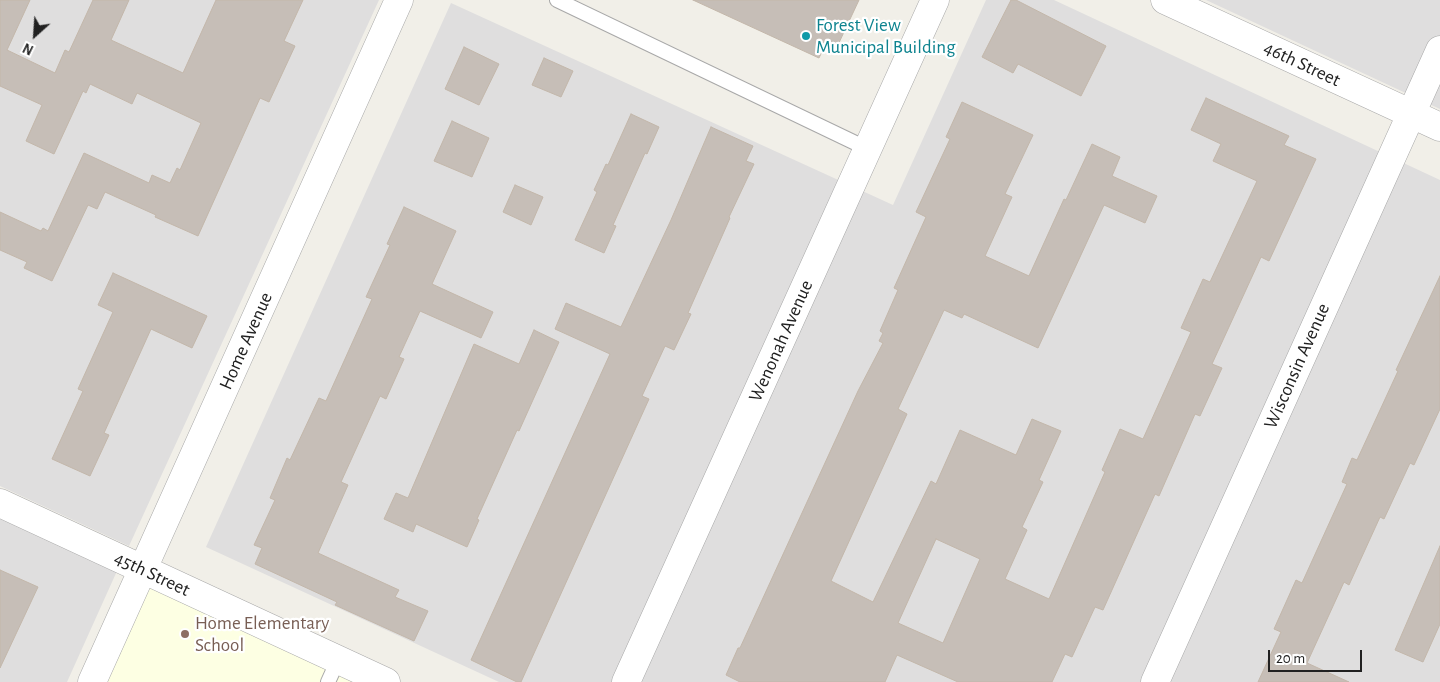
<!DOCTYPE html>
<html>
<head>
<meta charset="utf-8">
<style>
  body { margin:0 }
  #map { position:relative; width:1440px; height:682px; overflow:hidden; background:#f1efe8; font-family:"Alegreya Sans",sans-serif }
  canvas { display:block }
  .north { position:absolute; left:10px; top:10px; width:50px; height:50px; -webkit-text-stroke:4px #fff; paint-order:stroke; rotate:206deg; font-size:14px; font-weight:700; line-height:20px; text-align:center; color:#212121 }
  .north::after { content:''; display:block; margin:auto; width:18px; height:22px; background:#212121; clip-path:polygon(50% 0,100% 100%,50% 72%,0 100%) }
  .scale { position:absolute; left:1268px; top:650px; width:94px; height:22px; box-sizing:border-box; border:2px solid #212121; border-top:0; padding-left:6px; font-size:15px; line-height:18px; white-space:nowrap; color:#212121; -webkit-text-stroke:4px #fff; paint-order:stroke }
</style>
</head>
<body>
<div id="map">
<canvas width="1440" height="682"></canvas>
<div class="north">N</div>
<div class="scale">20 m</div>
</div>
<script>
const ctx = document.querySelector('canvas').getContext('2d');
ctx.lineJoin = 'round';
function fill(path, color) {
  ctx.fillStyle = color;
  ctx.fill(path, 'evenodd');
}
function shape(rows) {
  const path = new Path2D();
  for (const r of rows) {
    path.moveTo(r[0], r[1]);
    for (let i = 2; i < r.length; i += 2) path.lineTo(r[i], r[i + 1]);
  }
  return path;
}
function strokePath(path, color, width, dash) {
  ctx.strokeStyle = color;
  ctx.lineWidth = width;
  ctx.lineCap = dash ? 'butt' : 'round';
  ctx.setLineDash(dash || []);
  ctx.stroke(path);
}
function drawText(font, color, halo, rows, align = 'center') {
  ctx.font = font + ' "Alegreya Sans",sans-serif';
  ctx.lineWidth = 4.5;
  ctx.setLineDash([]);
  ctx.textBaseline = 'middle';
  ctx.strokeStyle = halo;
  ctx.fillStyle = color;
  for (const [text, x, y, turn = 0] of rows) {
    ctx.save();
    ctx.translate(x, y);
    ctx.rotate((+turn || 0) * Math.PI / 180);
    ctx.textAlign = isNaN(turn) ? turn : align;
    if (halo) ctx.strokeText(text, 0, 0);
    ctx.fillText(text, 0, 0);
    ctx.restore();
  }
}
fill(shape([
  [0,0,379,0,129,546,0,486],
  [986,0,1054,0,1440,180,1440,682,499,682,206,547,451,3,893,205],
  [1206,0,1440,0,1440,109],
  [0,517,117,571,67,682,0,682]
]), '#dfdede');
fill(shape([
  [144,585,354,682,99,682]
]), '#fdffe3');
const building = shape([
  [0,0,30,0,7,50,55,73,65,50,69,52,93,0,129,0,111,40,183,73,216,0,303,0,284,41,295,46,269,102,260,98,198,236,155,217,156,215,105,192,97,209,88,205,52,281,24,268,27,262,0,250,0,212,41,231,43,228,48,231,84,153,149,183,152,175,170,183,177,168,180,170,201,123,137,93,132,104,90,84,86,93,83,91,54,154,26,141,42,105,0,86,0,0],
  [693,0,859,0,837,47,826,43,819,58,693,0],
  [1011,0,1016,0,1106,46,1081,96,1018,64,1013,73,982,57,1011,0],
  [464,47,499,64,479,105,445,89,464,47],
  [544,58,573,71,561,97,532,85,544,58],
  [1206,98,1289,136,1284,145,1316,159,1269,261,1261,257,1212,364,1222,368,1200,416,1195,414,1159,496,1155,494,1103,610,1095,607,1072,657,1065,654,1052,682,958,682,897,655,885,682,740,682,726,675,738,648,740,648,858,391,883,343,879,341,883,333,880,331,898,290,894,288,926,217,916,212,950,139,946,137,962,102,1033,135,1005,194,1012,197,985,256,1029,276,1064,199,1066,200,1092,144,1120,157,1112,176,1157,196,1145,223,1104,205,1038,348,964,314,962,318,944,310,898,409,907,414,831,581,873,602,931,481,936,484,960,430,1016,455,1032,419,1061,431,1039,480,1043,482,1022,527,1027,530,1005,579,1049,599,1105,472,1102,470,1120,429,1143,439,1191,332,1181,328,1203,279,1210,282,1257,181,1213,161,1221,144,1191,130,1206,98],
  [936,539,980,559,943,643,898,623,936,539],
  [631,114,659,127,647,154,645,153,613,225,616,226,604,253,575,240,597,192,594,190,606,164,608,165,631,114],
  [452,121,489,138,472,177,434,161,452,121],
  [711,127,753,146,746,161,754,164,729,217,730,218,688,313,691,314,674,350,665,346,642,396,649,399,521,682,517,682,471,660,610,354,555,329,566,303,621,327,671,220,711,127],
  [515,185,543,197,531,225,503,212,515,185],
  [404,207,456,231,432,284,493,312,481,338,420,311,399,357,404,359,386,399,380,396,341,482,348,485,318,553,399,590,395,597,428,611,414,641,335,605,337,602,255,564,262,548,254,545,275,500,270,498,287,458,290,460,319,398,326,401,372,299,366,297,390,245,387,244,404,207],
  [113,273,207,316,192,348,151,329,104,433,109,435,90,476,52,459,83,391,78,389,113,312,98,305,113,273],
  [1440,276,1440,409,1414,465,1410,463,1384,519,1380,517,1349,585,1344,582,1307,663,1349,682,1258,682,1281,632,1274,629,1296,580,1302,583,1347,484,1342,482,1352,458,1357,460,1398,371,1396,370,1440,276],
  [534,330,559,342,519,431,517,430,477,519,479,520,467,547,416,524,413,532,384,519,396,493,408,498,474,344,519,364,534,330],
  [1440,546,1440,624,1423,662,1395,650,1440,546],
  [0,570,38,587,0,668,0,570]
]);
fill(building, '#c6beb7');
strokePath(building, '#c3b7aa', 1);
const lane = shape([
  [557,0,868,149],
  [328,682,338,660]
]);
const street = shape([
  [1165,0,1440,127],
  [0,503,386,682],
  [92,682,399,0],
  [626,682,935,0],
  [1155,682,1440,50]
]);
strokePath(lane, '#a8a8a8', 16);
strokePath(street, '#a8a8a8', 29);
strokePath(lane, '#fff', 14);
strokePath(street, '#fff', 28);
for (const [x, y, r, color] of [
  [806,36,5,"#0f9aa8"],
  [185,634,5,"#8d6e63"]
]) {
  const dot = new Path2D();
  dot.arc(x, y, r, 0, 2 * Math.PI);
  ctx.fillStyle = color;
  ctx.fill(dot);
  strokePath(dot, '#fff', 2);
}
drawText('19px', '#0d838f', '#fff', [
  ["Forest View",816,25],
  ["Municipal Building",816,47]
], 'left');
drawText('19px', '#212121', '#fff', [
  ["46th Street",1302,64,25],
  ["Home Avenue",246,341,-66],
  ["Wenonah Avenue",781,341,-66],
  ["Wisconsin Avenue",1297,366,-66],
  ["45th Street",152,574,25]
]);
drawText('19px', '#785e54', '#fff', [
  ["Home Elementary",195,623],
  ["School",195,645]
], 'left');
</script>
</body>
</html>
